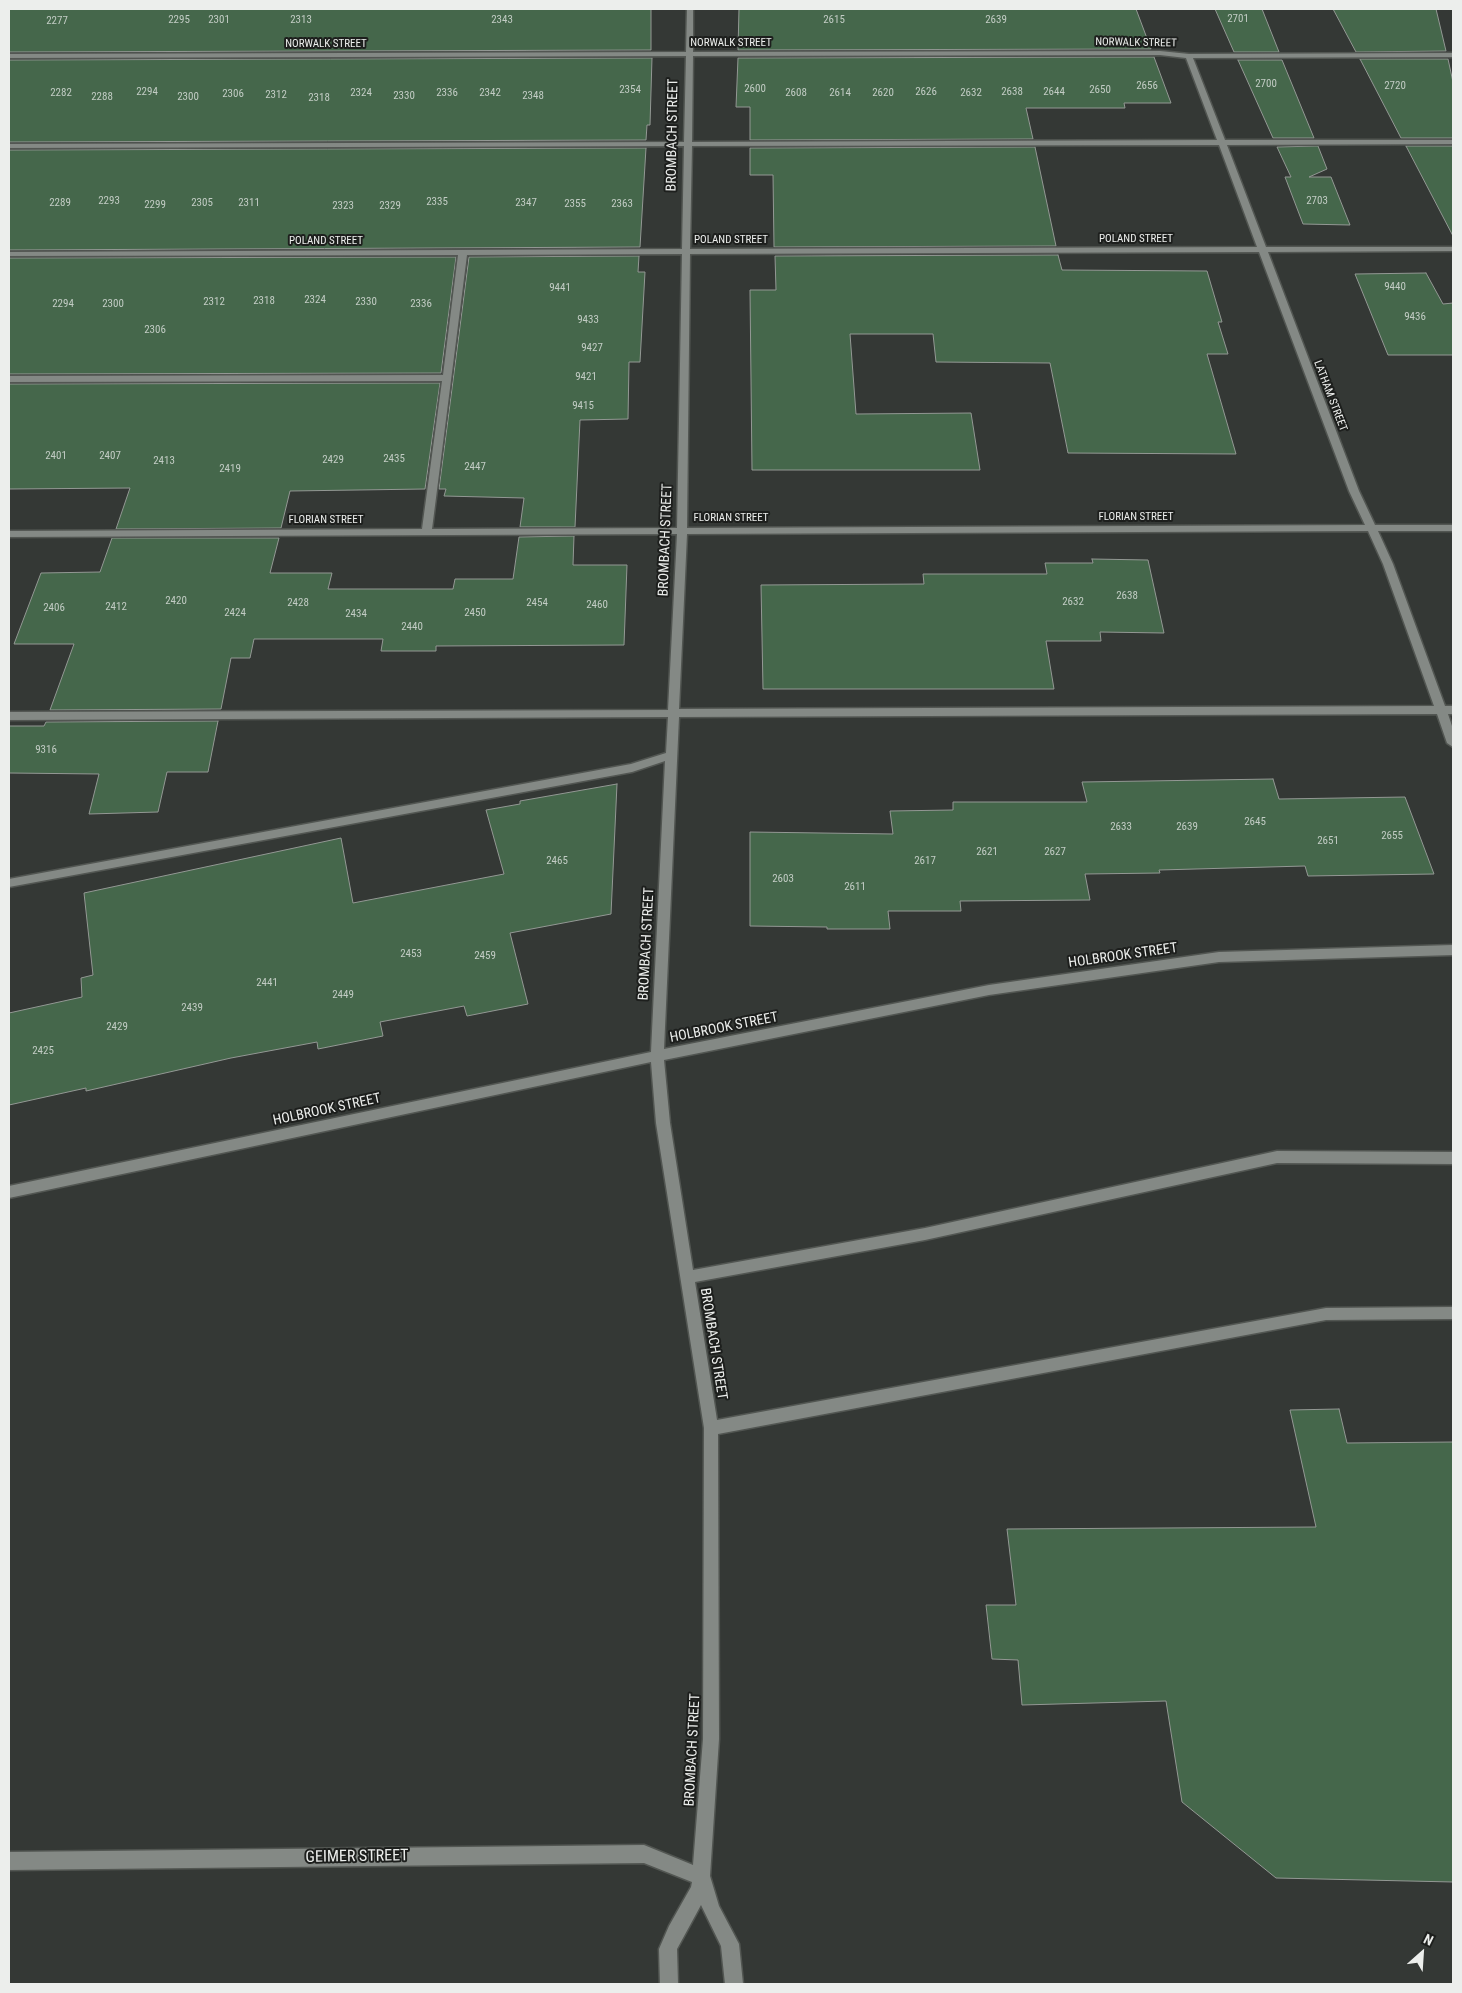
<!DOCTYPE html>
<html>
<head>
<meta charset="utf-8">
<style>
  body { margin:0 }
  #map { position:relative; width:1462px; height:1993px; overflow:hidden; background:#343835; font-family:"Roboto Condensed",sans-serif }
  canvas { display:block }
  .frame { position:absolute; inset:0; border:10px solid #eceeec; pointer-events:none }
  .north { position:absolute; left:1397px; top:1928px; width:50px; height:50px; -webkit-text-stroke:4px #1d1f1d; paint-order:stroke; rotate:26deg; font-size:14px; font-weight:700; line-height:20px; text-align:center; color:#eceeec }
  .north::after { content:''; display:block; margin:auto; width:18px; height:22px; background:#eceeec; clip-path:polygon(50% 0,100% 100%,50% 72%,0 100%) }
</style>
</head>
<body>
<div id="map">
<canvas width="1462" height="1993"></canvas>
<div class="frame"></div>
<div class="north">N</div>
</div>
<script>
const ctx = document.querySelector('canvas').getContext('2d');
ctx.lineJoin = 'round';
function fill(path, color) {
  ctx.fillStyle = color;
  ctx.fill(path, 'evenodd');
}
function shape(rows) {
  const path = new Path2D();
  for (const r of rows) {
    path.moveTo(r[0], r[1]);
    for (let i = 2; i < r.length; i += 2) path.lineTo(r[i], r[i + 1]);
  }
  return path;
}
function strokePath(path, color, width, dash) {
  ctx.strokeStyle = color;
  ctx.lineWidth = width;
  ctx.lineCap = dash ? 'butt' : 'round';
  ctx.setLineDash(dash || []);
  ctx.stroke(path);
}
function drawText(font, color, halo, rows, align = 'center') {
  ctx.font = font + ' "Roboto Condensed",sans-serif';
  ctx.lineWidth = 4;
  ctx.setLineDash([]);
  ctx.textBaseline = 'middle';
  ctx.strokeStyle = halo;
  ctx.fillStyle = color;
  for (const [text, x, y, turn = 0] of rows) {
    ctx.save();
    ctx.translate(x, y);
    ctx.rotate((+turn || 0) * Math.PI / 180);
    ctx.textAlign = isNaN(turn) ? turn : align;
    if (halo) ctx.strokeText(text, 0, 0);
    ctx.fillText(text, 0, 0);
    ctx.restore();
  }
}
const building = shape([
  [9,9,651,9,651,50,9,52,9,9],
  [739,9,1136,9,1151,49,738,50,739,9],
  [1215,9,1262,9,1279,52,1234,52,1215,9],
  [1333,9,1436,9,1446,51,1356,52,1333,9],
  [1154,57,1171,103,1124,103,1125,108,1026,108,1033,139,750,140,750,107,736,107,738,58,1154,57],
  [652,58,650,125,647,125,646,140,9,142,9,60,652,58],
  [1360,59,1448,59,1453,82,1453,138,1401,138,1360,59],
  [1238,60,1282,60,1314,138,1273,138,1238,60],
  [1318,146,1327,169,1309,177,1331,177,1350,225,1303,224,1285,177,1291,177,1277,147,1318,146],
  [1406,146,1453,146,1453,236,1406,146],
  [1035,147,1056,246,774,247,773,175,750,175,750,148,1035,147],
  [646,148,640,247,9,250,9,150,646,148],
  [1058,255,1062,270,1207,271,1222,322,1218,322,1228,354,1207,354,1236,454,1068,453,1050,363,936,362,933,334,850,334,856,414,971,413,980,470,752,470,750,290,776,290,775,256,1058,255],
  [639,256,638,272,645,272,640,362,629,362,628,419,580,420,575,527,520,527,524,498,444,496,446,489,439,489,469,257,639,256],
  [456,257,441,373,9,374,9,258,456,257],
  [1426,273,1443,304,1453,303,1453,355,1388,355,1355,274,1426,273],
  [440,383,425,489,290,491,281,528,116,529,130,488,9,489,9,384,440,383],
  [574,536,573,565,627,565,624,645,436,646,436,651,381,651,383,639,254,639,250,658,231,658,221,709,50,710,74,644,14,644,41,573,100,572,112,538,279,538,270,573,332,573,328,589,453,589,455,579,513,579,519,537,574,536],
  [1092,559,1148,560,1164,633,1100,632,1101,641,1046,641,1054,689,763,689,761,585,924,584,923,574,1047,574,1045,563,1093,563,1092,559],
  [218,721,208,772,167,772,158,812,89,814,99,774,9,773,9,726,44,726,46,722,218,721],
  [1273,779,1279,799,1405,797,1434,874,1308,876,1305,866,1159,870,1160,873,1085,874,1090,900,960,901,961,911,888,911,890,929,827,929,827,927,750,926,750,832,893,834,890,811,953,810,953,802,1087,802,1082,782,1273,779],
  [617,784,611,914,510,933,528,1004,467,1016,464,1006,380,1022,383,1036,318,1049,317,1042,231,1058,86,1091,86,1088,9,1105,9,1013,82,997,81,978,93,975,84,893,341,838,353,903,504,874,486,810,520,804,520,801,617,784],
  [1339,1409,1347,1443,1453,1442,1453,1882,1276,1878,1182,1802,1166,1701,1022,1705,1018,1660,992,1659,986,1605,1016,1605,1007,1529,1316,1527,1290,1410,1339,1409]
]);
fill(building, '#45674b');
strokePath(building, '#939894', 1);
const minor = shape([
  [687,9,693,9,693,52,1160,51,1189,54,1453,53,1453,57,1193,58,1225,140,1453,140,1453,144,1227,145,1266,247,1453,247,1453,251,1268,252,1359,491,1375,525,1453,525,1453,531,1378,531,1393,564,1445,706,1453,706,1453,714,1448,714,1453,729,1453,747,1447,743,1437,714,679,717,664,1049,989,985,1219,952,1453,945,1453,955,1219,962,989,995,664,1060,670,1123,693,1270,925,1228,1277,1151,1453,1152,1453,1164,1277,1163,925,1240,695,1282,717,1420,1326,1308,1453,1307,1453,1319,1326,1320,718,1434,719,1739,710,1876,719,1906,739,1944,743,1984,725,1984,721,1946,701,1905,677,1949,678,1984,660,1984,659,1949,669,1926,691,1887,692,1882,644,1863,9,1870,9,1852,644,1845,693,1865,703,1739,704,1428,656,1123,651,1062,9,1198,9,1186,651,1052,665,761,632,772,9,887,9,879,631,764,666,753,668,717,9,720,9,712,668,710,677,534,9,537,9,531,422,529,442,381,9,382,9,376,443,375,458,255,9,256,9,252,682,249,684,146,9,148,9,144,684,142,686,56,9,58,9,54,686,52,687,9],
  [1160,55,1186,58,1217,140,692,142,693,56,1160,55],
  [1219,145,1257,247,690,249,692,146,1219,145],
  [1259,252,1349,491,1365,525,687,528,690,254,1259,252],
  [682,254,677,528,432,529,467,255,682,254],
  [1368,531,1383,564,1434,706,679,709,687,534,1368,531]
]);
strokePath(minor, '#525652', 3);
fill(minor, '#848985');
drawText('11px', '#c2ccc4', null, [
  ["2701",1238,19],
  ["2295",179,20],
  ["2301",219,20],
  ["2313",301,20],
  ["2343",502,20],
  ["2615",834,20],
  ["2639",996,20],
  ["2277",57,21],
  ["2700",1266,84],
  ["2656",1147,86],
  ["2720",1395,86],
  ["2600",755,89],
  ["2354",630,90],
  ["2650",1100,90],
  ["2294",147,92],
  ["2626",926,92],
  ["2638",1012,92],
  ["2644",1054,92],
  ["2282",61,93],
  ["2324",361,93],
  ["2336",447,93],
  ["2342",490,93],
  ["2608",796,93],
  ["2614",840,93],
  ["2620",883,93],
  ["2632",971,93],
  ["2306",233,94],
  ["2312",276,95],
  ["2330",404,96],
  ["2348",533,96],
  ["2288",102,97],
  ["2300",188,97],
  ["2318",319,98],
  ["2293",109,201],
  ["2703",1317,201],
  ["2335",437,202],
  ["2289",60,203],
  ["2305",202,203],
  ["2311",249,203],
  ["2347",526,203],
  ["2355",575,204],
  ["2363",622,204],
  ["2299",155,205],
  ["2323",343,206],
  ["2329",390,206],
  ["9440",1395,287],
  ["9441",560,288],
  ["2324",315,300],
  ["2318",264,301],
  ["2312",214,302],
  ["2330",366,302],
  ["2294",63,304],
  ["2300",113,304],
  ["2336",421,304],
  ["9436",1415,317],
  ["9433",588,320],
  ["2306",155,330],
  ["9427",592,348],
  ["9421",586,377],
  ["9415",583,406],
  ["2401",56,456],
  ["2407",110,456],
  ["2435",394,459],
  ["2429",333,460],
  ["2413",164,461],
  ["2447",475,467],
  ["2419",230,469],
  ["2638",1127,596],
  ["2420",176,601],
  ["2632",1073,602],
  ["2428",298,603],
  ["2454",537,603],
  ["2460",597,605],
  ["2412",116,607],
  ["2406",54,608],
  ["2424",235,613],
  ["2450",475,613],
  ["2434",356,614],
  ["2440",412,627],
  ["9316",46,750],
  ["2645",1255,822],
  ["2633",1121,827],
  ["2639",1187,827],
  ["2655",1392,836],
  ["2651",1328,841],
  ["2621",987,852],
  ["2627",1055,852],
  ["2465",557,861],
  ["2617",925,861],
  ["2603",783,879],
  ["2611",855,887],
  ["2453",411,954],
  ["2459",485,956],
  ["2441",267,983],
  ["2449",343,995],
  ["2439",192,1008],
  ["2429",117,1027],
  ["2425",43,1051]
]);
drawText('11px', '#eceeec', '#1d1f1d', [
  ["NORWALK STREET",731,43],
  ["NORWALK STREET",1136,43,1],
  ["NORWALK STREET",326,44],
  ["POLAND STREET",1136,239],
  ["POLAND STREET",731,240],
  ["POLAND STREET",326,241],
  ["LATHAM STREET",1330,396,69],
  ["FLORIAN STREET",1136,517],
  ["FLORIAN STREET",731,518],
  ["FLORIAN STREET",326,520]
]);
drawText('14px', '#eceeec', '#1d1f1d', [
  ["BROMBACH STREET",673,135,-89],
  ["BROMBACH STREET",666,540,-88],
  ["BROMBACH STREET",647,944,-87],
  ["HOLBROOK STREET",1123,956,-8],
  ["HOLBROOK STREET",724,1028,-11],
  ["HOLBROOK STREET",327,1110,-12],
  ["BROMBACH STREET",713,1344,81],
  ["BROMBACH STREET",693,1750,-87]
]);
drawText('16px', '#eceeec', '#1d1f1d', [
  ["GEIMER STREET",357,1857,-1]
]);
</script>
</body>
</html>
